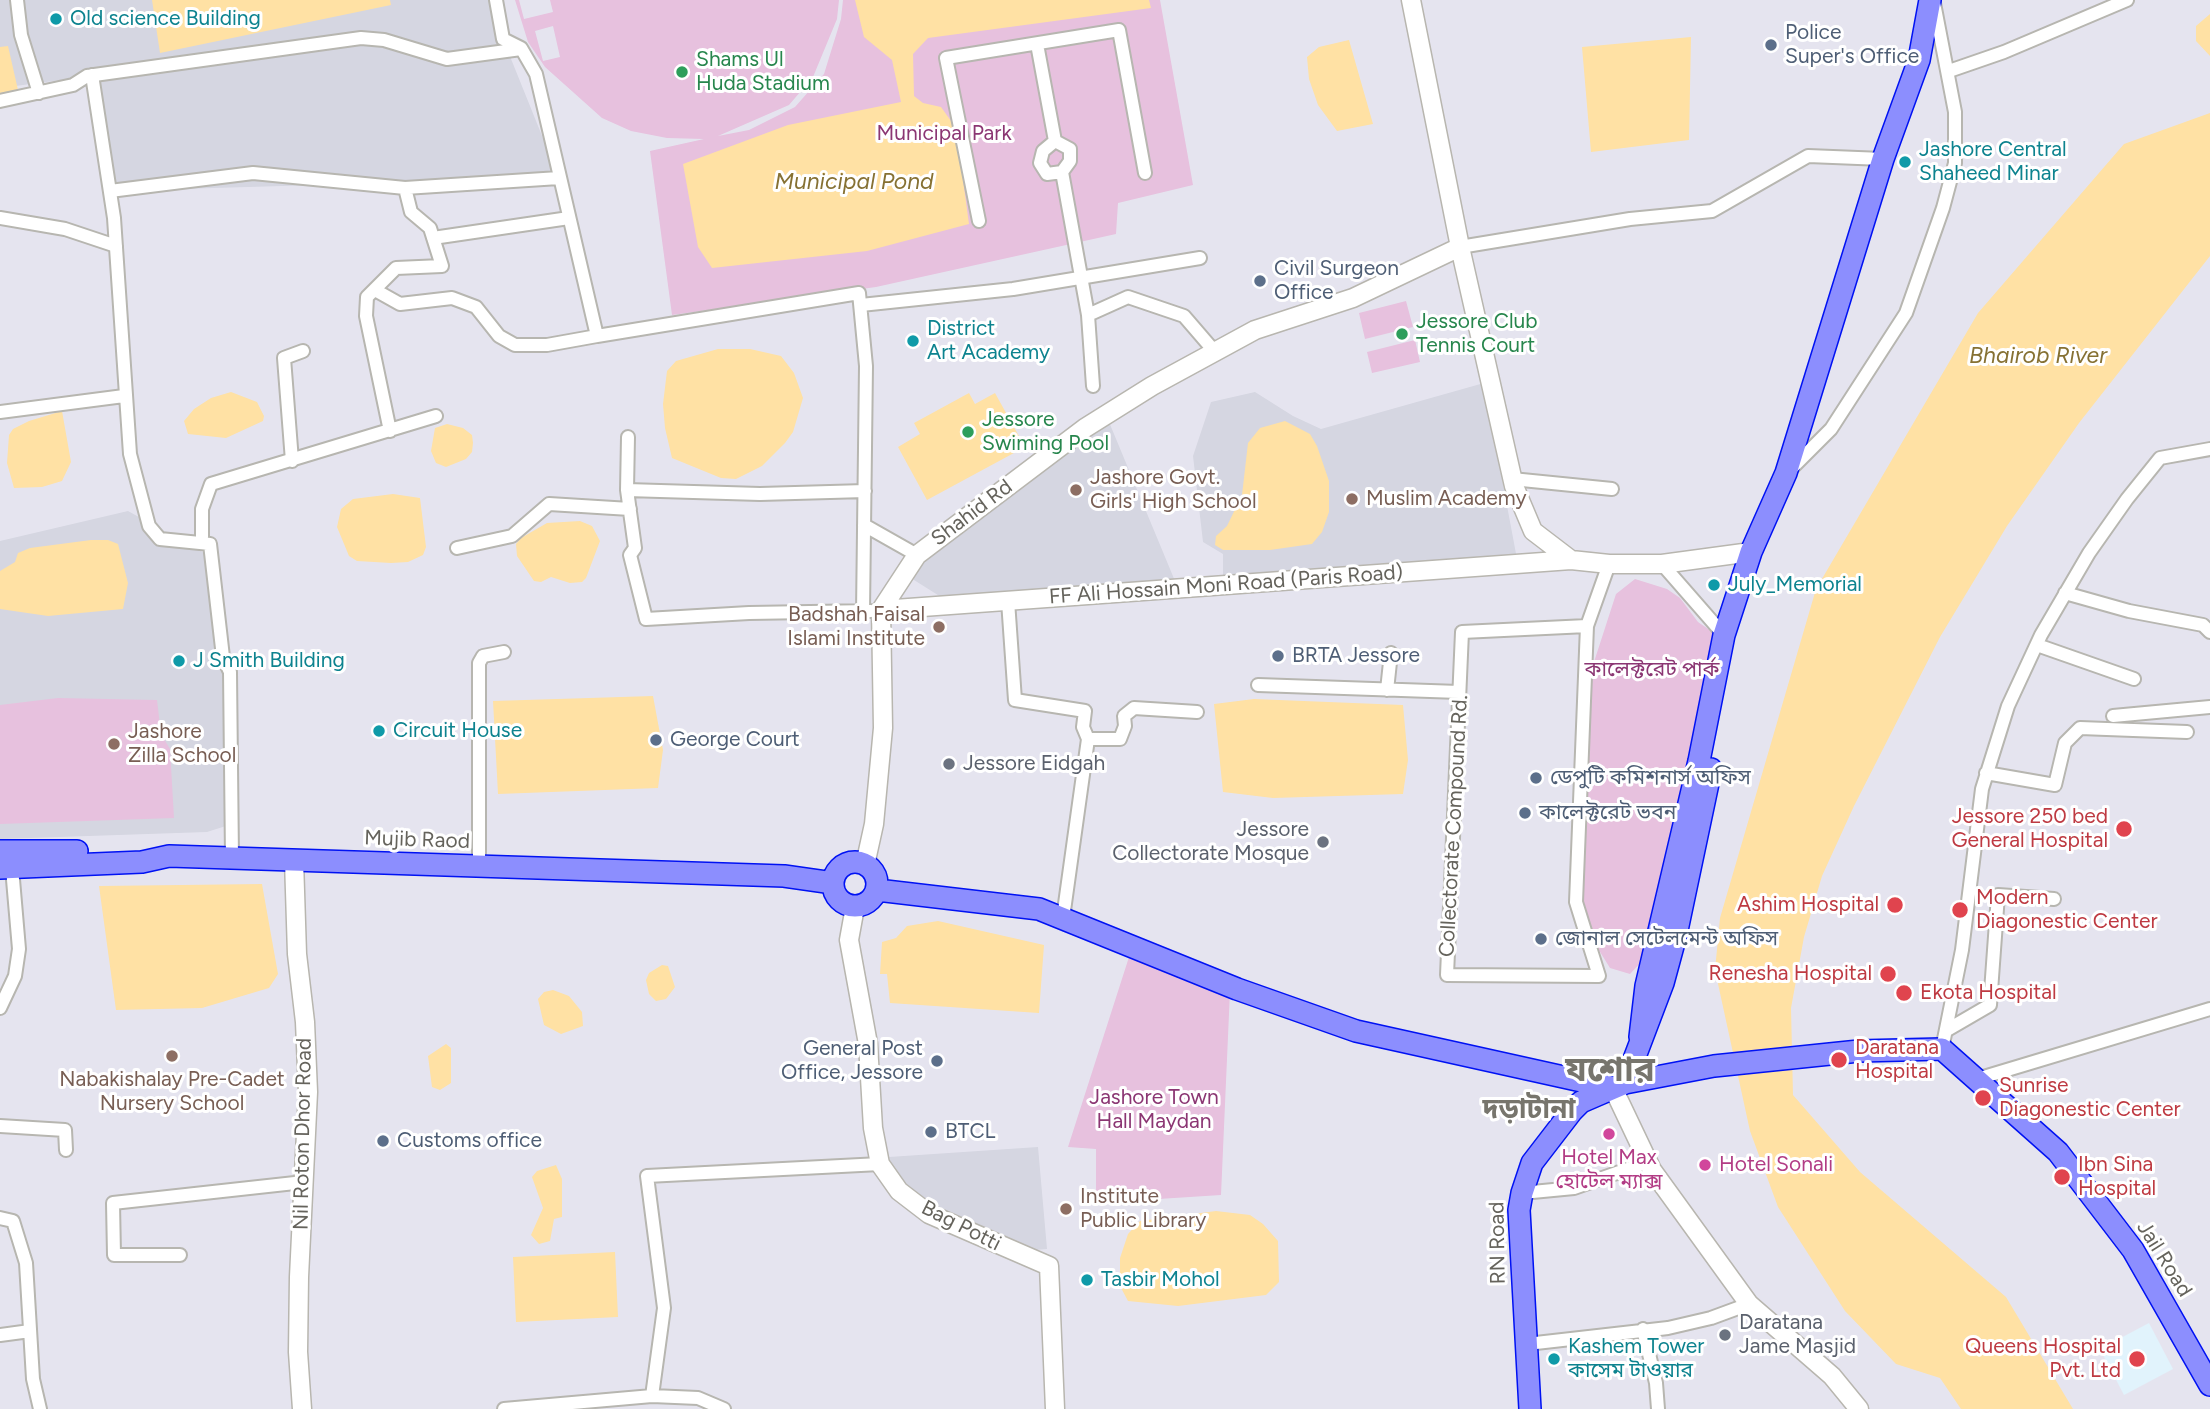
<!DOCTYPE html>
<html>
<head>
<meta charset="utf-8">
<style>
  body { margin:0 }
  canvas { display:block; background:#e5e4ef }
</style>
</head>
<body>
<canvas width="2210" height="1409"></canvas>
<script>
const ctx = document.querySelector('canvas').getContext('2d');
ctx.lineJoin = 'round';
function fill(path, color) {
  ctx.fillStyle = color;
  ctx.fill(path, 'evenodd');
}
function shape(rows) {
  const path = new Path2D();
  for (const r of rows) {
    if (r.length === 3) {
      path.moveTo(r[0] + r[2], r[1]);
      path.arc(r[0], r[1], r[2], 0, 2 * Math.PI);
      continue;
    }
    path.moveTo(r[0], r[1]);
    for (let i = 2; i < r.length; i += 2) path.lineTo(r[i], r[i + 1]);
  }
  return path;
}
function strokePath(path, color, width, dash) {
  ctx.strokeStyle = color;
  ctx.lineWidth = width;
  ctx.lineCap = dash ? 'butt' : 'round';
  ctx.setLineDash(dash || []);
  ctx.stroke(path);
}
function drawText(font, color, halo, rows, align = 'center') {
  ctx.font = font + ' Figtree,"Noto Sans Bengali",sans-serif';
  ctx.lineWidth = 6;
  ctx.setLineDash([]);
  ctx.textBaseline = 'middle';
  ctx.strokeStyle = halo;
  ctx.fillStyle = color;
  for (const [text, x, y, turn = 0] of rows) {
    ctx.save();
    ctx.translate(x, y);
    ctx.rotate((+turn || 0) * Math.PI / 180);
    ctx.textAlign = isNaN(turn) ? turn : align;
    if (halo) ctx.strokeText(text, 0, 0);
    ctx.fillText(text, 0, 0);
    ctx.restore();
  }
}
fill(shape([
  [0,0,500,0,503,39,559,178,110,191,92,76,0,88],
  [1484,383,1517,559,1223,582,1223,554,1203,542,1193,456,1211,402,1255,392,1293,416,1321,429],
  [1109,422,1175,581,941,597,914,580,914,569,921,558],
  [128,511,204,553,216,651,227,673,229,825,207,832,0,839,0,541],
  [1038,1147,1047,1249,1022,1251,931,1209,896,1179,889,1157]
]), '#d5d6e1');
fill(shape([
  [2149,1323,2173,1369,2124,1395,2100,1349]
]), '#e1f3fc');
fill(shape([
  [515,0,519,0,524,19,553,12,550,0,839,0,837,19,813,77,789,105,718,136,749,130,795,107,824,74,841,19,843,0,1160,0,1193,185,1118,203,1116,234,876,287,672,315,650,151,704,139,667,138,631,131,602,118,545,67,528,42],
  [553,26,560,57,543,61,535,31],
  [1406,301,1413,327,1365,339,1359,313],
  [1415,340,1420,362,1372,373,1367,352],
  [1635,579,1667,589,1680,598,1698,622,1720,637,1645,958,1630,974,1610,968,1597,947,1582,904,1588,697,1594,662,1616,594],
  [58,698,157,700,161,734,170,749,174,818,0,824,0,705],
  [1129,957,1230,991,1221,1195,1096,1203,1096,1149,1068,1147]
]), '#e7c1de');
fill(shape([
  [152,0,390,0,391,5,160,53],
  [855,0,1149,0,1151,8,928,38,913,54,914,96,923,103,941,107,956,128,969,224,867,251,712,268,698,247,683,164,788,125,901,102,892,60,864,37],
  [2210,14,2210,56,2196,41,2196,26],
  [1691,37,1689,140,1591,152,1582,47],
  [1349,40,1373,124,1337,131,1318,105,1309,79,1307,57,1319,47],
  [8,46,18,90,0,93,0,47],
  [2210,113,2210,256,2079,423,2007,526,1940,637,1854,806,1822,876,1804,937,1791,1008,1793,1095,1860,1172,2006,1297,2073,1409,1961,1409,1940,1378,1896,1364,1845,1311,1778,1207,1750,1131,1715,970,1720,918,1816,589,1978,313,2124,144],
  [718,349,750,349,781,356,794,373,803,398,793,432,785,443,762,466,736,479,721,478,672,458,665,428,663,404,667,371,676,361],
  [231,392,257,402,264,416,263,421,226,438,188,434,184,421,194,409,211,398],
  [969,393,975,404,995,393,1025,447,927,500,898,447,920,434,914,423],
  [62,411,71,462,62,481,42,487,14,488,7,463,9,435,13,429,29,421],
  [1285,421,1310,434,1317,446,1329,481,1329,512,1322,532,1312,544,1270,550,1223,550,1215,545,1216,536,1227,526,1242,495,1248,443,1260,428],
  [447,424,463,428,472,435,473,443,472,452,466,459,446,467,436,463,431,451,435,428],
  [393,494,420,498,426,547,423,555,408,562,391,563,357,561,349,556,337,527,341,509,353,499],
  [580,521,592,526,600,541,586,578,582,582,570,583,551,577,541,582,534,581,517,556,516,544,521,538,547,523],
  [91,540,108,540,118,544,128,583,123,609,48,616,0,609,0,571,15,562,18,553,30,548],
  [653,696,663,750,658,788,498,794,493,701],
  [1254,699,1403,705,1408,760,1403,794,1273,798,1223,792,1214,704],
  [262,884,278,974,269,988,202,1008,116,1010,99,886],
  [938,921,1044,945,1039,1013,890,1003,887,974,880,974,882,942,896,938,907,926],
  [662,965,668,966,675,987,666,999,656,1001,649,994,646,980,649,973],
  [553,990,569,996,582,1012,583,1026,561,1034,544,1025,538,999,544,992],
  [446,1044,451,1048,451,1083,440,1090,432,1087,428,1056],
  [556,1165,562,1179,562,1217,554,1219,550,1241,539,1244,531,1235,543,1208,532,1177,537,1171],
  [1216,1211,1250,1215,1263,1224,1278,1241,1279,1282,1266,1295,1178,1306,1128,1301,1120,1286,1120,1258,1128,1234,1140,1221],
  [615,1252,618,1317,516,1322,513,1257]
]), '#ffe1a4');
const street = shape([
  [17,0,21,35,39,93],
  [496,0,503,39,521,48,536,74,597,336,859,293,866,366,863,612],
  [1037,44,1055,141],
  [1949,71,2004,52,2127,0],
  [92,75,114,218,130,454,149,526,160,539,210,544,223,657,230,672,232,858],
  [0,101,73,85,87,76,361,38,384,40,447,59,521,49],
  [1055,141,1070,149,1070,161,1062,172,1047,174,1040,163,1043,151,1055,141],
  [1062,172,1088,315,1093,386],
  [110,191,253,173,405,188,559,178],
  [0,218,65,229,116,246],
  [979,221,946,58,1119,30,1145,173],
  [433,238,569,218],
  [1460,247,1630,219,1712,211,1808,156,1883,159],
  [375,290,400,304,452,298,476,307,499,336,515,345,547,345,597,336],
  [861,305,1013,289,1200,258],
  [1088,315,1128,297,1184,316,1215,352],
  [0,412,124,396],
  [390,431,366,316,367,297,396,268,442,266,430,228,411,212,405,188],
  [292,461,284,358,303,351],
  [1789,471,1831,429,1906,313,1943,208,1955,163,1955,112,1934,3],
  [1512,479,1612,489],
  [627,490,628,437],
  [865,491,760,494,627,490,635,548,630,555,646,619,749,613,871,611],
  [864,525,917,555],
  [202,537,202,509,211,484,436,416],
  [457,548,512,536,549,504,630,509],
  [1662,564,1724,635],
  [2065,593,2129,611,2203,625,2210,632],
  [1008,601,1015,700,1085,711,1083,727,1088,739,1120,739,1125,726,1124,716,1134,708,1197,712],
  [1587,626,1462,632,1447,975,1599,976,1576,902,1587,626,1609,564],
  [2037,645,2134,679],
  [1258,685,1459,692],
  [1387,690,1391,653],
  [2113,716,2210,707],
  [1986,773,2055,785,2065,743,2080,728,2187,732],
  [479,866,479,663,483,656,504,652],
  [1063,918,1088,739],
  [0,1008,15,976,19,949,12,868],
  [1947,1030,1990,1005,1998,895,2054,899],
  [1942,1049,1962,950,1982,789,2008,706,2041,635,2089,553,2127,499,2160,458,2210,449],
  [1977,1079,2210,1009],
  [0,1126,65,1130,66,1150],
  [1522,1193,1574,1188,1648,1162],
  [0,1218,13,1221,26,1263,33,1379,40,1409],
  [180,1255,114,1255,113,1203,304,1182],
  [1643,1329,1656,1383,1658,1409],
  [0,1335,30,1331],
  [1527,1344,1668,1328,1711,1318,1749,1304],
  [652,1396,664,1308,647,1176,880,1164],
  [504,1409,652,1396,698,1398,724,1409]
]);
const secondary = shape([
  [1411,0,1460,247,1514,486,1533,531,1571,560,1609,564,1662,564,1751,552],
  [881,610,1571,560],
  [294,860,297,954,305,1022,308,1092,299,1277,298,1352,302,1409],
  [865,865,874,824,883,728,881,610,917,555,1085,428,1152,386,1255,330,1353,298,1460,247],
  [855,907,849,940,868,1044,873,1128,880,1164,899,1191,929,1214,1049,1266,1055,1409],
  [1613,1088,1652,1170,1749,1304,1832,1376,1859,1409]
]);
const highway = shape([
  [0,851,77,851],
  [855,884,22],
  [0,868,142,862,169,856,784,876,833,883],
  [877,890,1039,909,1237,989,1356,1031,1613,1088],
  [1640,1037,1646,986,1699,761,1724,635,1751,552,1786,473,1883,159,1919,60,1930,0],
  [1625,1083,1663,983,1676,935,1711,769],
  [1530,1409,1519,1210,1522,1193,1532,1163,1572,1111,1581,1102,1625,1083,1714,1066,1859,1051,1942,1049,2058,1152,2133,1250,2210,1385]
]);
strokePath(street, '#b7b6b0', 16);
strokePath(secondary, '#b8b6af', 21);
strokePath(highway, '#0012f3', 24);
strokePath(street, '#fff', 12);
strokePath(secondary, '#fff', 18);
strokePath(highway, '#8c8efe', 21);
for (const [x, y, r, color] of [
  [56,19,7,"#0f9aa8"],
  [1771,45,7,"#5c6f8a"],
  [682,72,7,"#2e9e5b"],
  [1905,162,7,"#0f9aa8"],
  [1260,281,7,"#5c6f8a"],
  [1402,334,7,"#2e9e5b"],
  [913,341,7,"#0f9aa8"],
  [968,432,7,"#2e9e5b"],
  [1076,490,7,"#8d6e63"],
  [1352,499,7,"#8d6e63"],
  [1714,585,7,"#0f9aa8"],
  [939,627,7,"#8d6e63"],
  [1278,656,7,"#5c6f8a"],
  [179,661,7,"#0f9aa8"],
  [379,731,7,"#0f9aa8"],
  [656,740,7,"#5c6f8a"],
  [114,744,7,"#8d6e63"],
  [949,764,7,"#6b7280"],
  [1536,778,7,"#5c6f8a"],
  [1525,813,7,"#5c6f8a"],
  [2124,829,9,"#e0444e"],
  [1323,842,7,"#6b7280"],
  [1895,905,9,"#e0444e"],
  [1960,910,9,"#e0444e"],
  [1541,939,7,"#5c6f8a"],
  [1888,974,9,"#e0444e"],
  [1904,993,9,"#e0444e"],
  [172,1056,7,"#8d6e63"],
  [1839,1060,9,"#e0444e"],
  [937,1061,7,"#5c6f8a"],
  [1983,1098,9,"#e0444e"],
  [931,1132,7,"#5c6f8a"],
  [1609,1134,7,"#d1479c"],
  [383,1141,7,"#5c6f8a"],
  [1705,1165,7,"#d1479c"],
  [2062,1177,9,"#e0444e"],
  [1066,1209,7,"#8d6e63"],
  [1087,1280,7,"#0f9aa8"],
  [1725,1335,7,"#6b7280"],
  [1554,1359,7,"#0f9aa8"],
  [2137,1359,9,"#e0444e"]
]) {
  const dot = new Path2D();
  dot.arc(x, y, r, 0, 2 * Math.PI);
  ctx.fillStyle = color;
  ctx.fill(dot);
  strokePath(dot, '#fff', 2.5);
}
drawText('21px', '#0d838f', '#fff', [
  ["Old science Building",70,19],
  ["Jashore Central",1919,150],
  ["Shaheed Minar",1919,174],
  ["District",927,329],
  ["Art Academy",927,353],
  ["July_Memorial",1728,585],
  ["J Smith Building",193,661],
  ["Circuit House",393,731],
  ["Tasbir Mohol",1101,1280],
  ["Kashem Tower",1568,1347],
  ["কাসেম টাওয়ার",1568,1371]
], 'left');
drawText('21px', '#4e5e75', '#fff', [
  ["Police",1785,33],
  ["Super's Office",1785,57],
  ["Civil Surgeon",1274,269],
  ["Office",1274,293],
  ["BRTA Jessore",1292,656],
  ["George Court",670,740],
  ["ডেপুটি কমিশনার্স অফিস",1550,778],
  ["কালেক্টরেট ভবন",1539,813],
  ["জোনাল সেটেলমেন্ট অফিস",1555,939],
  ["General Post",923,1049,"right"],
  ["Office, Jessore",923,1073,"right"],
  ["BTCL",945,1132],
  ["Customs office",397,1141]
], 'left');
drawText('21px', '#27864d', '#fff', [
  ["Shams Ul",696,60],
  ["Huda Stadium",696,84],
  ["Jessore Club",1416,322],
  ["Tennis Court",1416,346],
  ["Jessore",982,420],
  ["Swiming Pool",982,444]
], 'left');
drawText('21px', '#8b3673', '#fff', [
  ["Municipal Park",944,134],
  ["কালেক্টরেট পার্ক",1652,670],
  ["Jashore Town",1154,1098],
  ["Hall Maydan",1154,1122]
]);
drawText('21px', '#785e54', '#fff', [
  ["Jashore Govt.",1090,478],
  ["Girls' High School",1090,502],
  ["Muslim Academy",1366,499],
  ["Badshah Faisal",925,615,"right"],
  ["Islami Institute",925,639,"right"],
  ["Jashore",128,732],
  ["Zilla School",128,756],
  ["Nabakishalay Pre-Cadet",172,1080,"center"],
  ["Nursery School",172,1104,"center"],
  ["Institute",1080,1197],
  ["Public Library",1080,1221]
], 'left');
drawText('21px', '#65635c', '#fff', [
  ["Shahid Rd",972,513,-37],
  ["FF Ali Hossain Moni Road (Paris Road)",1226,585,-4],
  ["Collectorate Compound Rd.",1454,826,-87],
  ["Mujib Raod",417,840,2],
  ["Nil Roton Dhor Road",303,1134,-89],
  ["Bag Potti",961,1226,27],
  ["RN Road",1498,1243,-91],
  ["Jail Road",2164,1259,58]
]);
drawText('21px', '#5b616d', '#fff', [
  ["Jessore Eidgah",963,764],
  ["Jessore",1309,830,"right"],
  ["Collectorate Mosque",1309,854,"right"],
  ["Daratana",1739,1323],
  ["Jame Masjid",1739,1347]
], 'left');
drawText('21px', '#be3a42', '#fff', [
  ["Jessore 250 bed",2108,817,"right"],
  ["General Hospital",2108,841,"right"],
  ["Modern",1976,898],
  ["Diagonestic Center",1976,922],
  ["Ashim Hospital",1879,905,"right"],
  ["Renesha Hospital",1872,974,"right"],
  ["Ekota Hospital",1920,993],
  ["Daratana",1855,1048],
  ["Hospital",1855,1072],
  ["Sunrise",1999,1086],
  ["Diagonestic Center",1999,1110],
  ["Ibn Sina",2078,1165],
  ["Hospital",2078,1189],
  ["Queens Hospital",2121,1347,"right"],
  ["Pvt. Ltd",2121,1371,"right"]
], 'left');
drawText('21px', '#b23c85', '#fff', [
  ["Hotel Max",1609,1158],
  ["হোটেল ম্যাক্স",1609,1182],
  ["Hotel Sonali",1719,1165,"left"]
]);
drawText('italic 23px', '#867133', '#fff', [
  ["Municipal Pond",854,182],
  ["Bhairob River",2038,356]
]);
drawText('bold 28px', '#77756d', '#fff', [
  ["দড়াটানা",1529,1110]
]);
drawText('bold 35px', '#77756d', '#fff', [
  ["যশোর",1610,1071]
]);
</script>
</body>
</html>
